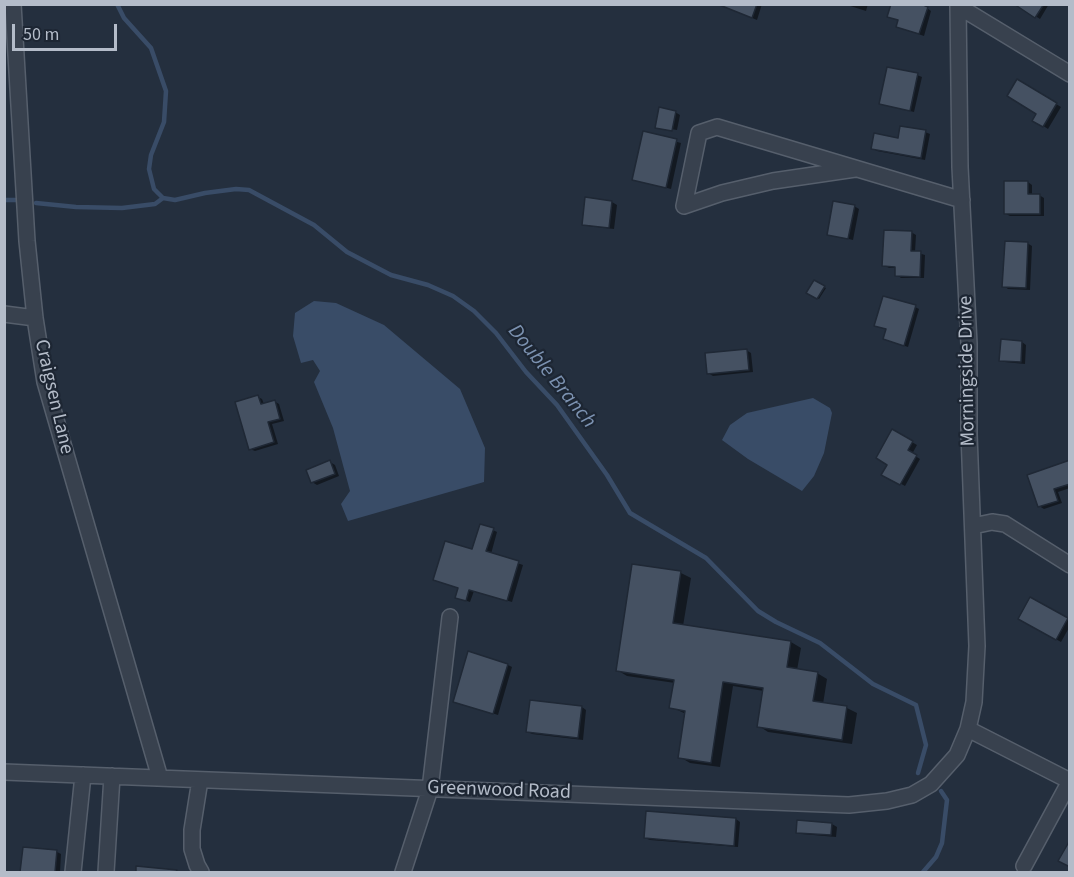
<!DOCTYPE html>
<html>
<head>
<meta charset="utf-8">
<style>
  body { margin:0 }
  #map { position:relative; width:1074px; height:877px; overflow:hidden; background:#242f3e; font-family:"Source Sans 3",sans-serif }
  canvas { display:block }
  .frame { position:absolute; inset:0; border:6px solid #b4bcc9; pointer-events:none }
  .scale { position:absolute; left:12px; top:24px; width:105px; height:27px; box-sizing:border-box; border:3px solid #b4bcc9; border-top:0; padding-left:8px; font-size:18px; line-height:21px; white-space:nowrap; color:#b4bcc9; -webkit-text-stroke:4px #1d2633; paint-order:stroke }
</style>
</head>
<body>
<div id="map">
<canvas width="1074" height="877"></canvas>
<div class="frame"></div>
<div class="scale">50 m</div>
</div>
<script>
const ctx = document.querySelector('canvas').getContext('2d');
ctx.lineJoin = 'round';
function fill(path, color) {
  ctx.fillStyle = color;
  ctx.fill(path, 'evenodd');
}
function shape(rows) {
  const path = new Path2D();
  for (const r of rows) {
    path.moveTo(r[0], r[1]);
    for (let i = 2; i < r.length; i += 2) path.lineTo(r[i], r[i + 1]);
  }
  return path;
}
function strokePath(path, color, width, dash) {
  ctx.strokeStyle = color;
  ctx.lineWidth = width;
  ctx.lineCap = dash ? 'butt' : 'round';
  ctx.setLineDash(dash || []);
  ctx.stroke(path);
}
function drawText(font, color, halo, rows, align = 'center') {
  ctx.font = font + ' "Source Sans 3",sans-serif';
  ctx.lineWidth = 4.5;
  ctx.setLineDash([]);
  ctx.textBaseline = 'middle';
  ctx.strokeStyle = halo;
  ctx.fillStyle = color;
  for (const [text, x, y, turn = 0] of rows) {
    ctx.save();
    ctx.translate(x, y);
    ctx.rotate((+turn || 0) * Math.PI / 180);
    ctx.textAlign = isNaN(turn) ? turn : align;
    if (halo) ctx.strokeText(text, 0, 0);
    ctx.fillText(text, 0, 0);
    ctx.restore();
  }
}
fill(shape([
  [314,301,336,303,384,325,460,389,485,448,484,482,348,521,341,504,350,491,333,428,314,382,320,371,313,360,301,363,293,336,295,313],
  [813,398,830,408,832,413,824,453,814,476,802,491,748,459,722,440,730,425,747,413]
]), '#394c67');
fill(shape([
  [719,4,762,4,757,20],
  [844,4,868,4,866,11],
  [1017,4,1049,4,1040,19],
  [927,8,931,11,924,36,903,29,898,27,900,21,889,16],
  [917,75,922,77,914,112,880,104],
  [1018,81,1061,107,1048,129,1034,120,1038,113],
  [675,112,680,115,677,130,659,127],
  [925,132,930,134,925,160,877,151,873,149],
  [644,133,681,143,671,189,633,179],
  [1028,182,1032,185,1032,196,1039,195,1044,198,1044,216,1010,216,1006,214],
  [587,199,612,202,617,205,614,229,588,226,584,224],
  [854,206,859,209,853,240,828,234],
  [911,232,916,235,915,252,925,255,924,278,901,278,897,275,897,268,889,268,884,265],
  [1027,243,1032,246,1030,290,1008,289,1004,286],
  [814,282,826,288,819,299,808,293],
  [915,307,919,309,908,347,884,339],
  [1022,342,1026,345,1025,364,1005,362,1001,360],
  [746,350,751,353,753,372,713,376,708,373],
  [258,397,262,399,264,404,274,401,279,404,284,421,272,424,278,444,255,451,250,449],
  [893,431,917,445,912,454,920,459,905,486,883,474,889,464],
  [330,462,335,465,339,476,317,485,312,482],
  [1070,462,1070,488,1058,492,1062,503,1044,509,1039,506],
  [493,530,497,532,491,554,523,565,512,602,474,591,470,602,461,599,459,588,435,580,473,551],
  [681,573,691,578,683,626,791,642,801,648,797,670,817,673,827,679,823,704,847,708,857,713,852,744,768,732,759,726,764,691,733,686,720,767,690,763,680,757,686,714,671,707,675,683,627,676,617,670],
  [1031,599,1070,621,1070,626,1061,642,1020,619],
  [508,665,512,667,498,715,454,701],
  [582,707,586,710,583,740,532,734,528,732],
  [736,819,740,822,738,847,650,840,645,838],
  [798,822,832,824,837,827,836,837,802,834,797,832],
  [24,849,57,852,61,854,60,872,22,872],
  [138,867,176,871,178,872,137,872]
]), '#0007');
strokePath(shape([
  [117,4,124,18,151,48,166,91,164,122,151,155,149,169,154,189,163,198],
  [4,200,17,200],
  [36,203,76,207,122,208,155,204,163,198,175,200,205,193,236,189,249,190,314,225,347,252,391,275,428,285,453,296,474,311,496,333,526,372,557,405,607,475,630,513,706,558,758,611,776,622,820,643,873,684,916,705,926,745,918,773],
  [923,872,936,857,942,843,947,800,941,791]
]), '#394c67', 4.5);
const building = shape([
  [717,4,757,4,752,18,717,4],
  [891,4,921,4,928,7,919,34,896,27,898,20,887,17,891,4],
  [1014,4,1044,4,1035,18,1014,4],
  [887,67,918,73,910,111,879,104,887,67],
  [1017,79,1057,103,1043,127,1032,121,1036,114,1007,96,1017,79],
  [659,107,676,111,672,131,655,128,659,107],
  [900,126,926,130,921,158,871,149,874,133,898,138,900,126],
  [643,131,677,139,666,188,632,180,643,131],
  [1004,181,1028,181,1028,194,1040,194,1040,214,1004,214,1004,181],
  [585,197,612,201,609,228,582,225,585,197],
  [833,201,855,205,848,239,827,235,833,201],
  [884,230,912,231,911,251,921,251,920,277,895,276,895,267,882,266,884,230],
  [1005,241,1028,242,1026,288,1002,287,1005,241],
  [814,280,825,286,817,299,806,293,814,280],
  [883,296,916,305,904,346,883,339,886,329,874,326,883,296],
  [1001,339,1022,341,1021,362,999,361,1001,339],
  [747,349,749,370,707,374,705,353,747,349],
  [258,395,261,404,275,400,280,419,268,422,274,442,249,450,235,402,258,395],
  [892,429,913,441,908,450,917,455,900,485,881,475,887,465,876,458,892,429],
  [330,460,335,474,311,483,306,470,330,460],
  [1070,460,1070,484,1054,489,1058,501,1038,507,1027,475,1070,460],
  [480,524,494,528,486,551,519,561,507,601,469,590,466,601,455,598,458,588,433,580,445,541,472,549,480,524],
  [632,564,681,571,673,623,791,641,787,667,818,672,813,701,847,706,842,740,757,727,763,688,723,682,711,763,678,758,685,711,669,708,674,680,616,671,632,564],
  [1030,597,1068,618,1056,640,1018,619,1030,597],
  [468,651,508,664,493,714,453,702,468,651],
  [530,700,582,706,578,738,526,732,530,700],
  [646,811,736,818,734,846,644,838,646,811],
  [797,820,832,823,831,835,796,833,797,820],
  [1070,840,1070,867,1058,861,1070,840],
  [23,847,57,850,55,872,20,872,23,847],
  [136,866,177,870,176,872,136,872,136,866]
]);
fill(building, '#455162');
strokePath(building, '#1f2835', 1.5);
const minor = shape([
  [13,4,27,241,35,318,45,382,160,778],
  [958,6,1070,74],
  [855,169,773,181,722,193,684,206,699,133,717,127,962,200],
  [4,314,35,318],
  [973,526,992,522,1005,524,1070,565],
  [968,729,1068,780],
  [4,772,849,805,887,801,912,795,931,784,957,755,968,729,974,702,977,646,969,434,969,344,960,167,958,4],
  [200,780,192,830,192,849,197,865,201,872],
  [1024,866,1070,781],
  [73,872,83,775],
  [106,872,112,776],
  [403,872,430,789,450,617]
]);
strokePath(minor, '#565f6c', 18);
strokePath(minor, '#38414e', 15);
drawText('20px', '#b4bcc9', '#1d2633', [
  ["Morningside Drive",968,371,-91],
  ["Craigsen Lane",53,397,77],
  ["Greenwood Road",499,791,2]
]);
drawText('italic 21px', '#7c92b1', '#1d2633', [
  ["Double Branch",551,377,51]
]);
</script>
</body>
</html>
